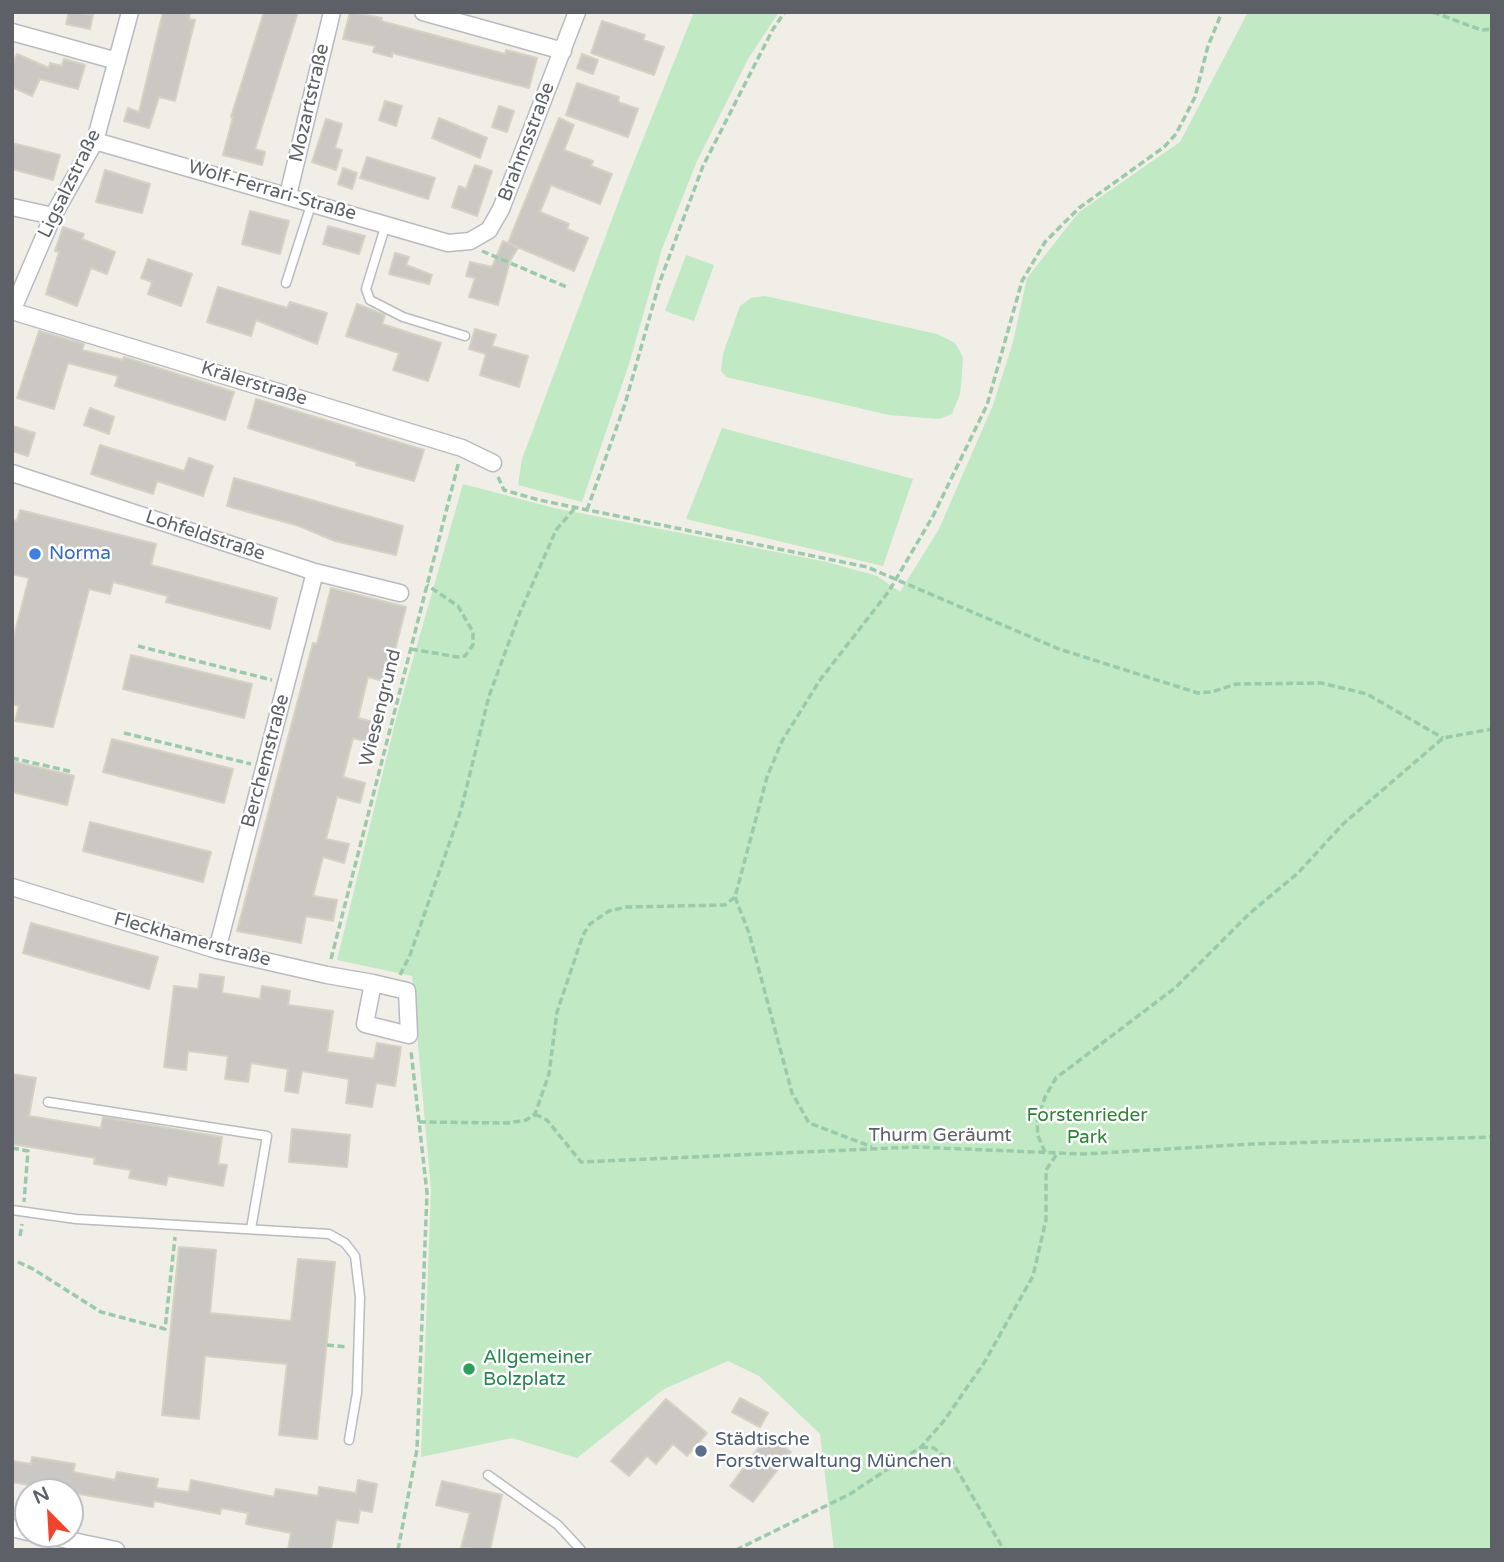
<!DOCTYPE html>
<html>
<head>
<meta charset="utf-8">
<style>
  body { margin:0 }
  #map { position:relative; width:1504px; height:1562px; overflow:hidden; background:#f0eee6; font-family:"Varela Round",sans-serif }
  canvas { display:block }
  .frame { position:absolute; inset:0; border:14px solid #5d6167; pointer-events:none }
  .north { position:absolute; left:14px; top:1478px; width:70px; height:70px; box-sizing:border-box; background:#fff; border:2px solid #bec0c2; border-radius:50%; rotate:336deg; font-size:19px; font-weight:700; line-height:28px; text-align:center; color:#5d6167 }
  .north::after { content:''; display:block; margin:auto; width:24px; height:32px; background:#f1452b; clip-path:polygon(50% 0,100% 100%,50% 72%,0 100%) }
</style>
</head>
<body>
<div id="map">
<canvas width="1504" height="1562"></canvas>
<div class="frame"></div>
<div class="north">N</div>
</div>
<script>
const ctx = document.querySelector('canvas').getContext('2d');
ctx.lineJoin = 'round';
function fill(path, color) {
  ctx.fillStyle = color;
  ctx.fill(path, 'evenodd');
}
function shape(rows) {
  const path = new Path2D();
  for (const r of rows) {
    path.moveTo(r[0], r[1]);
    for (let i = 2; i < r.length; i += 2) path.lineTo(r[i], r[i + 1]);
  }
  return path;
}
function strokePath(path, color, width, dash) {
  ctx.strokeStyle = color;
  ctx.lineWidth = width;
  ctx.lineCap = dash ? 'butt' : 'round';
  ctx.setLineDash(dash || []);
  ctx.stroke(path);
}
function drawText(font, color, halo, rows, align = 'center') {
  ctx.font = font + ' "Varela Round",sans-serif';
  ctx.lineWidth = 5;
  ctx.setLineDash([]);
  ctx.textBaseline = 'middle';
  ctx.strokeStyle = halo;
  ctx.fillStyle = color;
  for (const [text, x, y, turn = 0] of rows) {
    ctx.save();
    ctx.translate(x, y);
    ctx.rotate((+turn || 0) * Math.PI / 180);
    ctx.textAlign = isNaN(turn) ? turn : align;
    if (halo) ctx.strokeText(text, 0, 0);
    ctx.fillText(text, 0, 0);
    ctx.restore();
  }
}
fill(shape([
  [694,12,779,12,748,59,697,161,662,249,629,364,582,502,518,485,522,459,627,179],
  [1248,12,1492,12,1492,1550,834,1550,820,1434,759,1376,728,1361,664,1389,577,1458,512,1438,421,1457,431,1190,412,976,337,960,396,719,463,484,554,508,827,562,877,576,900,592,939,529,993,405,1013,342,1027,278,1079,212,1180,142],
  [686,255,714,265,694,321,665,311],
  [765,296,937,334,955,343,963,357,962,375,960,394,952,414,939,419,889,415,726,377,721,371,723,354,740,306,751,298],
  [722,428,913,479,883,566,686,519]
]), '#c1e9c3');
const building = shape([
  [69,12,93,15,90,29,66,24,69,12],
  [163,12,190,12,189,19,195,20,175,101,159,97,149,128,124,121,128,108,139,112,163,12],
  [264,12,298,12,255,149,265,152,262,165,223,155,233,117,231,117,264,12],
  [350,12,382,18,381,21,505,54,506,50,537,58,529,88,392,53,392,57,373,52,375,46,343,39,350,12],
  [602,21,645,35,643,40,664,47,654,75,591,53,602,21],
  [17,54,49,68,50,63,62,66,64,59,85,65,78,89,40,79,32,96,12,87,12,66,17,54],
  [582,54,598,60,593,74,577,68,582,54],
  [577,83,619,97,618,102,638,109,628,137,566,115,577,83],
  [385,101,402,106,396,126,379,120,385,101],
  [499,106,514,111,507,132,492,127,499,106],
  [439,118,487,138,480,158,432,138,439,118],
  [559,118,574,125,564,150,593,161,591,166,612,174,600,204,551,185,540,212,569,224,567,229,588,238,574,271,508,243,559,118],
  [326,119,342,124,335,148,342,150,336,170,312,162,326,119],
  [12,143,60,155,53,180,12,169,12,143],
  [367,157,435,178,428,199,360,178,367,157],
  [475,165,492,171,477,216,452,207,459,186,466,189,475,165],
  [343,168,357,173,352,189,338,184,343,168],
  [105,170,150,184,142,213,96,202,105,170],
  [250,211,289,221,280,254,242,244,250,211],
  [328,226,365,236,359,254,323,244,328,226],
  [63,227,84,234,82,239,115,252,107,274,91,268,77,306,46,294,59,252,55,251,63,227],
  [503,241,518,248,510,261,498,305,469,297,475,278,466,276,470,262,492,267,503,241],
  [395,253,409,257,406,265,432,275,429,284,389,274,395,253],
  [148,259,192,274,181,306,148,294,152,282,141,278,148,259],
  [218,287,287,308,290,302,327,313,317,344,256,320,251,336,207,322,218,287],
  [357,304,385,315,382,324,441,343,428,381,393,370,399,353,346,336,357,304],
  [475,329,496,335,492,346,528,356,519,387,480,375,486,354,469,349,475,329],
  [39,331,84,344,82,350,123,360,124,357,234,392,225,420,115,386,118,376,68,363,54,409,17,398,39,331],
  [256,399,424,450,414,481,356,465,357,462,248,428,256,399],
  [90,408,114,417,109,434,84,425,90,408],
  [12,426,35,433,28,456,12,451,12,426],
  [100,445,184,471,189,458,213,466,203,496,157,481,153,494,91,474,100,445],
  [234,478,403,526,396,555,335,541,299,526,227,506,234,478],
  [20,510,156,544,151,565,277,598,270,629,166,602,168,596,113,582,110,594,89,589,53,727,15,721,19,706,12,704,12,643,29,578,12,574,12,520,17,521,20,510],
  [331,588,406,607,392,662,396,663,391,683,368,677,358,718,381,724,376,744,353,738,343,777,365,783,360,803,337,797,326,839,349,844,344,863,323,857,313,896,337,900,333,921,306,916,301,943,237,931,313,643,317,644,331,588],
  [131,655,252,684,244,718,123,689,131,655],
  [112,739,233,769,224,803,103,772,112,739],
  [12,761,74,776,67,805,12,792,12,761],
  [90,822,211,852,203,882,83,851,90,822],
  [31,923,158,957,149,989,23,953,31,923],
  [200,974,224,977,222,993,260,999,262,986,290,991,288,1005,333,1011,327,1052,374,1059,377,1043,401,1047,395,1086,376,1083,372,1107,346,1103,349,1079,302,1071,298,1093,285,1091,288,1069,251,1063,248,1082,225,1079,228,1056,188,1051,186,1070,164,1067,174,986,198,989,200,974],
  [12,1074,36,1078,29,1116,101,1128,103,1117,222,1137,218,1164,227,1165,223,1186,168,1176,166,1185,129,1178,131,1170,94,1164,95,1158,12,1144,12,1074],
  [292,1129,350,1135,347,1167,289,1162,292,1129],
  [179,1247,216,1250,210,1313,291,1321,298,1259,335,1262,317,1439,279,1435,287,1364,205,1356,199,1419,162,1415,179,1247],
  [740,1398,768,1413,760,1427,732,1412,740,1398],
  [666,1399,707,1433,687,1456,673,1444,656,1464,647,1456,629,1476,611,1461,666,1399],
  [768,1435,791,1452,753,1502,730,1486,768,1435],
  [32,1457,75,1464,73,1472,115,1480,117,1472,158,1479,156,1488,189,1492,191,1480,274,1497,276,1489,318,1496,319,1487,356,1493,358,1480,377,1484,372,1512,360,1510,358,1523,336,1520,331,1550,288,1550,291,1533,246,1524,248,1513,221,1508,220,1514,154,1501,153,1507,12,1482,12,1461,31,1464,32,1457],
  [442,1481,502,1495,490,1550,461,1548,470,1513,436,1505,442,1481]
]);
fill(building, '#cbc8c3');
strokePath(building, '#d5d1c3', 2);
const service = shape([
  [386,224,366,289,370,300,403,317,465,336],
  [286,283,312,202],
  [48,1102,267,1136,251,1229],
  [12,1210,76,1219,329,1234,345,1243,355,1256,360,1297,357,1393,349,1440],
  [488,1475,558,1525,581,1550]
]);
const minor = shape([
  [423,12,563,51],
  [12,32,117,61],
  [95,141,448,243,470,241,489,230,501,209,577,12],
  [288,195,332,12],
  [12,207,53,216],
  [12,311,462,448,493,463],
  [12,311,53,216,95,141,130,12],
  [12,473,315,572,400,593],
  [12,887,217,950,327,975,373,983,407,991,409,1035,365,1024,373,983],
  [217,950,315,572],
  [12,1528,28,1532],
  [39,1534,116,1550]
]);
strokePath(service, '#b8bbc0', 11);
strokePath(minor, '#b8bbc0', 19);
strokePath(shape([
  [1433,12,1481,30,1492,29],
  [482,251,569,288],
  [498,477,504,490,539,500,867,567,1059,649,1198,693,1212,692,1236,684,1321,683,1367,694,1443,738],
  [587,510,625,404,659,284,703,166,773,29,785,12],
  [138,646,272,680],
  [411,649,457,657,465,656,473,645,473,632,458,606,427,585],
  [124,733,251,764],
  [12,758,73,772],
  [735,897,749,933,792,1093,809,1123,872,1147],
  [331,959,459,461],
  [400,975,410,955,461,810,489,696,519,615,556,530,575,508],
  [535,1114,547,1120,581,1162,916,1147,1084,1154,1252,1144,1492,1137],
  [419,1122,508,1123,526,1120,535,1114,549,1074,557,1012,583,935,590,924,609,911,627,907,725,905,735,897,767,777,782,741,820,680,889,591,933,516,987,405,1022,281,1045,242,1079,208,1164,147,1176,134,1195,97,1208,46,1222,12],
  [12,1148,28,1151,24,1202],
  [1045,1152,1038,1136,1037,1122,1045,1097,1056,1078,1175,988,1250,913,1298,873,1343,824,1443,738,1492,729],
  [20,1236,22,1224],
  [18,1262,33,1269,101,1312,165,1329,175,1237],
  [327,1345,347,1347],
  [921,1447,934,1448,953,1463,1004,1550],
  [398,1550,417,1449,427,1193,411,1051],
  [736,1550,850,1494,921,1447,943,1422,984,1363,1033,1276,1046,1220,1046,1170,1057,1154]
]), '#9acaaa', 3.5, [7, 3.5]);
strokePath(service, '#fff', 8);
strokePath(minor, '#fff', 16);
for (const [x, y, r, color] of [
  [35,554,7,"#3f7fe0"],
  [469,1369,7,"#2e9e5b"],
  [701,1451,7,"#5c6f8a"]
]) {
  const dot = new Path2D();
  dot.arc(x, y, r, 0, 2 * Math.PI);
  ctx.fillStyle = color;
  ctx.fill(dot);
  strokePath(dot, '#fff', 2.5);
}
drawText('19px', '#5d6167', '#fff', [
  ["Mozartstraße",310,103,-77],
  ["Brahmsstraße",527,142,-69],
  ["Ligsalzstraße",70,184,-64],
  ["Wolf-Ferrari-Straße",272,191,16],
  ["Krälerstraße",254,384,17],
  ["Lohfeldstraße",205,536,18],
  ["Wiesengrund",381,708,-76],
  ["Berchemstraße",266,761,-75],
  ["Fleckhamerstraße",192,940,15],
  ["Thurm Geräumt",940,1136]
]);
drawText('19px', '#366cbe', '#fff', [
  ["Norma",49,554]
], 'left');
drawText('19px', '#308239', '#fff', [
  ["Forstenrieder",1087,1116],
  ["Park",1087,1138]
]);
drawText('19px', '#27864d', '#fff', [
  ["Allgemeiner",483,1358],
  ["Bolzplatz",483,1380]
], 'left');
drawText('19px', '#4e5e75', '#fff', [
  ["Städtische",715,1440],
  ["Forstverwaltung München",715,1462]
], 'left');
</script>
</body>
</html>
